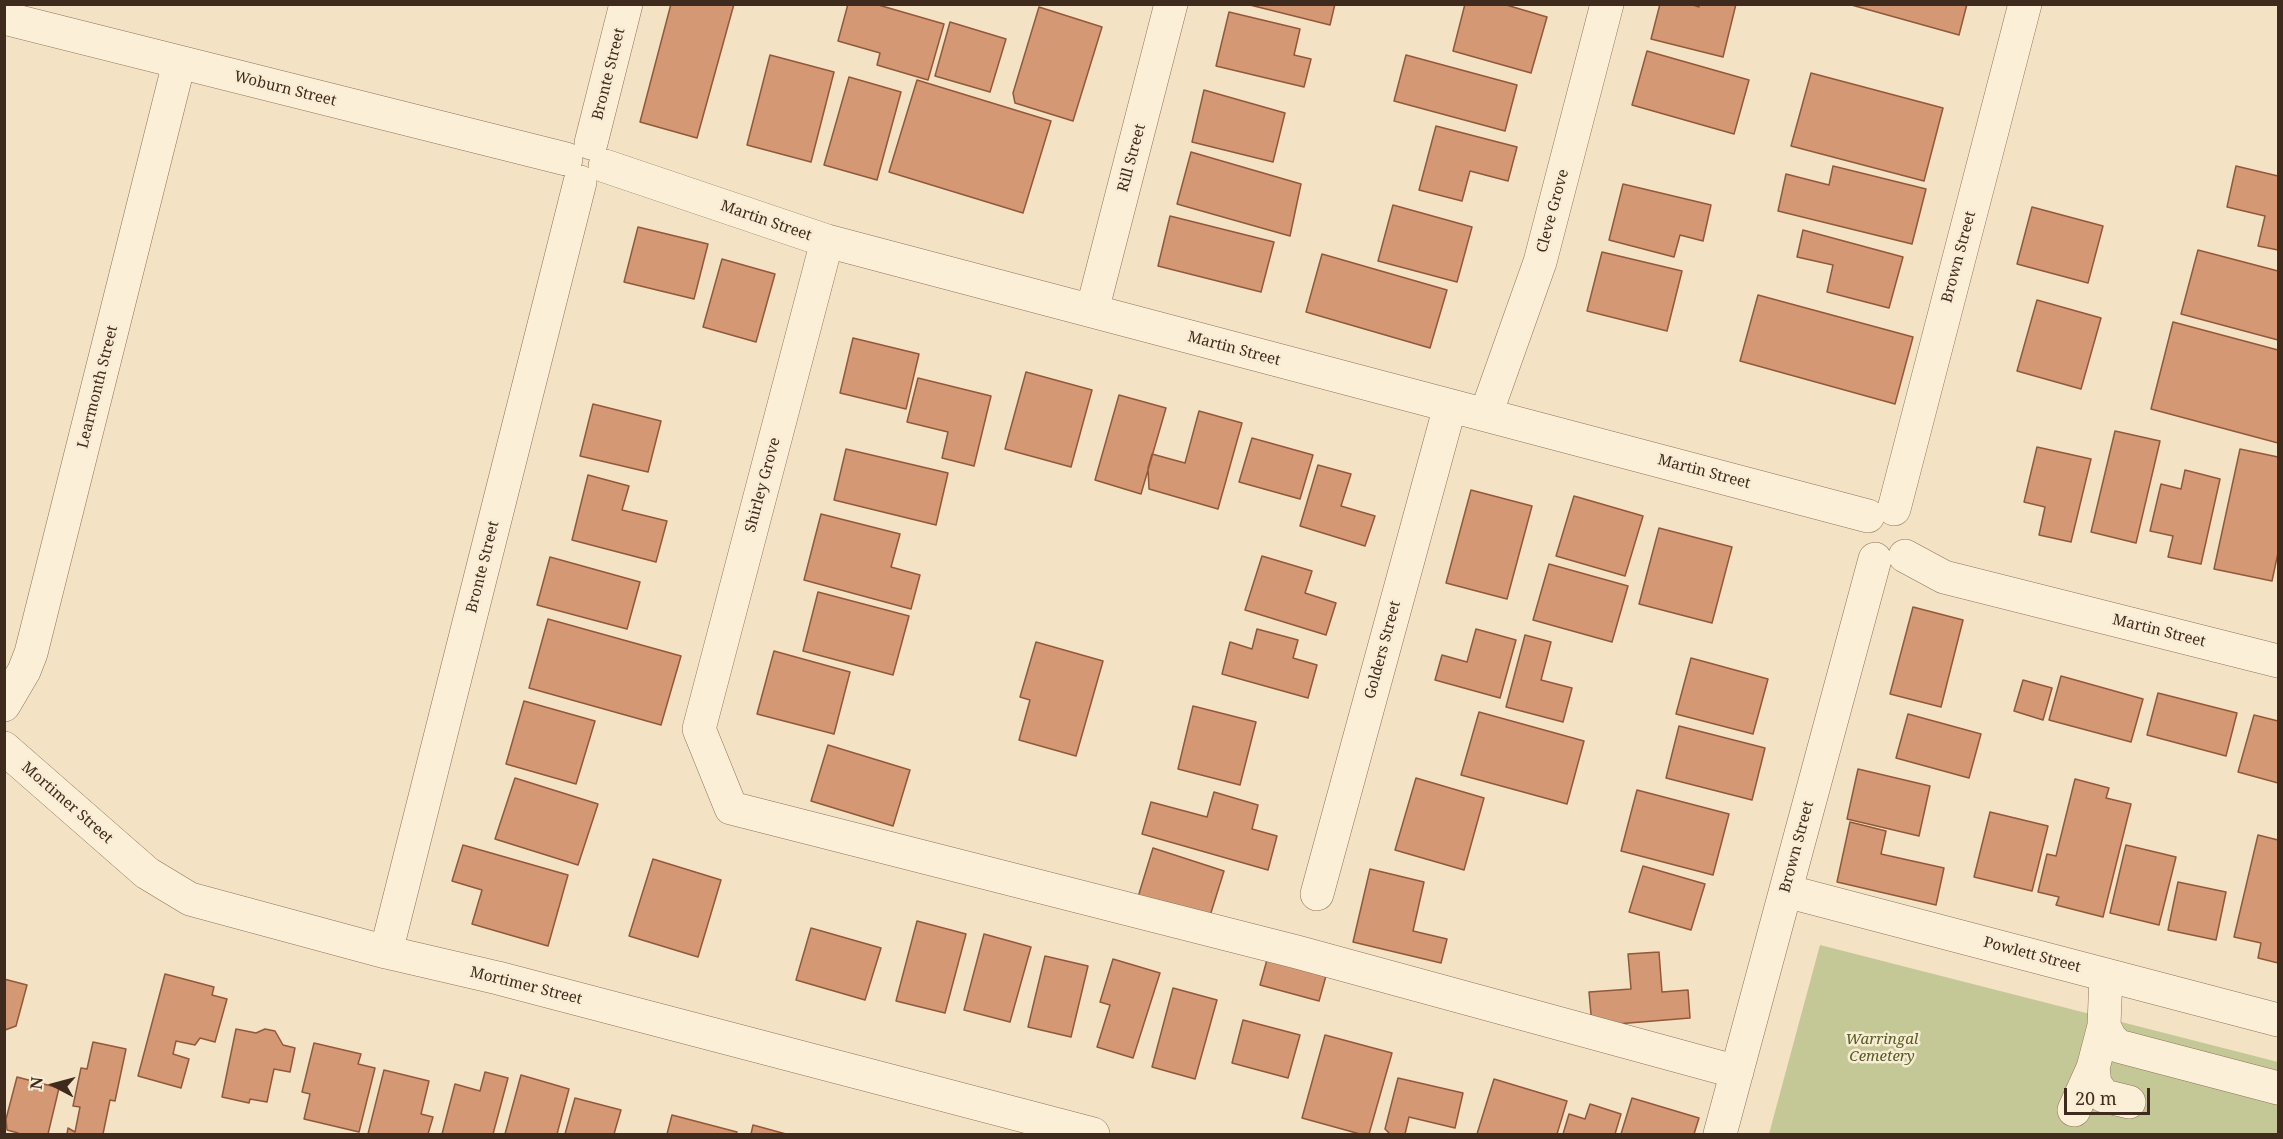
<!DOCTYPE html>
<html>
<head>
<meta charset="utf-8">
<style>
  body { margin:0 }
  #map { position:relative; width:2283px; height:1139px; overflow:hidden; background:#f3e2c4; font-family:"Noto Serif",serif }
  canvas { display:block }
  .frame { position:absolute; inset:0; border:6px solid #3f2b1d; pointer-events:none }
  .north { position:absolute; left:24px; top:1055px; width:60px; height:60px; -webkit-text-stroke:4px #f9ecd4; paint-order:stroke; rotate:276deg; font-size:16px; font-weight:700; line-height:24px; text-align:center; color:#3f2b1d }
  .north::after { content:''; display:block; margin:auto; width:21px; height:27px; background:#3f2b1d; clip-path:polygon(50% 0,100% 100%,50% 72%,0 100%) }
  .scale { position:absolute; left:2064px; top:1088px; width:86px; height:27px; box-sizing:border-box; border:3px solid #3f2b1d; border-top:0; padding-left:8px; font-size:18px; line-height:21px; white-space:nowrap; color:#3f2b1d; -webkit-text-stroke:4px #f9ecd4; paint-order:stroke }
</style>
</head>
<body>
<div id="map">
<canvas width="2283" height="1139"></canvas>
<div class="frame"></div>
<div class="north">N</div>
<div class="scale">20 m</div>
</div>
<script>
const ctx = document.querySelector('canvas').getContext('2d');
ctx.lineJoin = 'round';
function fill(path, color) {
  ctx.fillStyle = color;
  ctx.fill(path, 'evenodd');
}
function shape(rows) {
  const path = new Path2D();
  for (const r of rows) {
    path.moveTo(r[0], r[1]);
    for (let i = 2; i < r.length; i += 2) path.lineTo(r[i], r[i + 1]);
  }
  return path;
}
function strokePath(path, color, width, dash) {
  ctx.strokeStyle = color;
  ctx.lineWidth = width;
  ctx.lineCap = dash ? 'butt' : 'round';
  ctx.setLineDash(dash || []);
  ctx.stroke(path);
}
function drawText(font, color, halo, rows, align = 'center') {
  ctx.font = font + ' "Noto Serif",serif';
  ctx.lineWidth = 5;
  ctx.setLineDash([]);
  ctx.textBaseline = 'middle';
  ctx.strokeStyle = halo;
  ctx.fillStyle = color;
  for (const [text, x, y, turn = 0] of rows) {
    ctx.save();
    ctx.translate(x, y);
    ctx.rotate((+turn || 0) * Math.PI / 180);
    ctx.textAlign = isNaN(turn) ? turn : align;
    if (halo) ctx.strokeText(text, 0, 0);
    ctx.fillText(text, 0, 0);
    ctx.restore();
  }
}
fill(shape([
  [1820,945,2278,1062,2278,1134,1769,1134]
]), '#c4c796');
const building = shape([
  [671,4,734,4,697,138,640,122,671,4],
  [848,4,875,4,944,24,928,80,877,65,880,53,838,41,848,4],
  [1246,4,1335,4,1330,25,1246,4],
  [1465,4,1503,4,1547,17,1531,73,1453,51,1465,4],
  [1660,4,1690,4,1699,7,1699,4,1736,4,1723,57,1651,39,1660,4],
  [1848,4,1967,4,1959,35,1848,4],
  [1039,7,1102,27,1073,121,1015,103,1013,93,1039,7],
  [1229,12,1300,29,1294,55,1311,59,1304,87,1216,66,1229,12],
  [950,22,1006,39,990,92,935,76,950,22],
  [1647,51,1749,80,1734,134,1632,105,1647,51],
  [770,55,834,72,811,162,747,145,770,55],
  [1406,55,1517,85,1505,131,1394,101,1406,55],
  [1811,73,1943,108,1924,181,1791,146,1811,73],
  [849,77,901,92,877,180,824,165,849,77],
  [917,80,1051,121,1023,213,889,172,917,80],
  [1204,90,1285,113,1273,162,1192,142,1204,90],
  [1436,126,1517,147,1508,181,1470,171,1462,201,1419,190,1436,126],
  [1191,152,1301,184,1290,236,1177,204,1191,152],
  [1833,166,1926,189,1912,244,1778,211,1786,174,1829,185,1833,166],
  [2236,166,2278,176,2278,250,2258,246,2265,216,2227,207,2236,166],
  [1623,184,1711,205,1703,241,1680,235,1674,257,1609,240,1623,184],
  [1393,205,1472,227,1457,282,1378,261,1393,205],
  [2032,207,2103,226,2088,283,2017,264,2032,207],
  [1170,216,1274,242,1261,292,1158,266,1170,216],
  [638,227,708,244,694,299,624,282,638,227],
  [1803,230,1903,257,1889,308,1827,292,1833,265,1797,257,1803,230],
  [2198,250,2278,271,2278,340,2181,314,2198,250],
  [1602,252,1682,271,1667,331,1587,311,1602,252],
  [1322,254,1447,290,1430,348,1306,312,1322,254],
  [722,259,775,274,756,342,703,327,722,259],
  [1758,295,1913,337,1895,404,1740,361,1758,295],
  [2037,300,2101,318,2081,389,2017,371,2037,300],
  [2173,322,2278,350,2278,443,2151,409,2173,322],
  [853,338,919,354,906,409,840,393,853,338],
  [1026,372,1092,390,1071,467,1005,449,1026,372],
  [918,378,991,396,974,466,942,458,948,432,907,422,918,378],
  [1119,395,1166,408,1141,494,1095,480,1119,395],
  [593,404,661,421,648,472,580,456,593,404],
  [1199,411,1242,423,1218,509,1149,489,1148,468,1152,454,1185,463,1199,411],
  [2115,431,2160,441,2136,543,2091,532,2115,431],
  [1252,438,1313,455,1300,499,1239,482,1252,438],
  [2037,447,2091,459,2071,542,2039,535,2045,507,2024,502,2037,447],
  [846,449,948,473,936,525,834,500,846,449],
  [2240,449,2278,457,2278,553,2272,581,2214,569,2240,449],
  [1318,465,1351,474,1341,506,1375,516,1365,546,1300,526,1318,465],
  [2185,470,2220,479,2201,564,2168,557,2173,536,2150,531,2161,484,2181,489,2185,470],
  [588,475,629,486,622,510,667,521,656,562,572,540,588,475],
  [1471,490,1532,506,1507,599,1446,583,1471,490],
  [1574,496,1643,516,1625,576,1556,556,1574,496],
  [821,514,900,534,891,567,920,575,911,609,804,580,821,514],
  [1659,528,1732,547,1712,623,1639,604,1659,528],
  [1262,556,1312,571,1305,593,1336,603,1326,635,1245,610,1262,556],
  [550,557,640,582,627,629,537,605,550,557],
  [1549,564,1628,586,1612,642,1533,620,1549,564],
  [818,592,909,616,893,675,803,651,818,592],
  [1913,607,1963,620,1941,707,1890,694,1913,607],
  [548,619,681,656,661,725,529,688,548,619],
  [1257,629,1298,640,1293,658,1317,665,1308,698,1222,674,1230,642,1252,649,1257,629],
  [1476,629,1516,640,1500,698,1435,680,1442,655,1467,662,1476,629],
  [1525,635,1551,642,1541,680,1572,688,1563,722,1506,707,1525,635],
  [1036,642,1103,661,1076,756,1019,740,1030,700,1020,697,1036,642],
  [774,651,850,672,834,734,757,714,774,651],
  [1691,658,1768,679,1753,734,1676,714,1691,658],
  [2061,676,2143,699,2131,742,2049,720,2061,676],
  [2023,680,2052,688,2043,720,2014,711,2023,680],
  [2158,693,2237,713,2226,756,2147,735,2158,693],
  [524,701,595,721,576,784,506,764,524,701],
  [1193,706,1256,722,1240,785,1178,769,1193,706],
  [1479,712,1584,741,1567,804,1461,775,1479,712],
  [1908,714,1981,734,1969,778,1896,758,1908,714],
  [2254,715,2278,721,2278,783,2238,772,2254,715],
  [1679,726,1765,748,1752,800,1666,778,1679,726],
  [828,745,910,770,893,826,811,801,828,745],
  [1858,769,1930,786,1919,836,1847,819,1858,769],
  [515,778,598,804,578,865,495,839,515,778],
  [1416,778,1484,798,1464,870,1395,850,1416,778],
  [2075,779,2109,788,2106,798,2131,804,2103,917,2056,905,2059,897,2038,892,2047,854,2056,856,2075,779],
  [1637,790,1729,814,1713,875,1621,851,1637,790],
  [1214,792,1258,805,1252,829,1277,836,1268,870,1142,834,1151,802,1207,817,1214,792],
  [1990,812,2048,826,2032,891,1974,877,1990,812],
  [1850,822,1886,831,1881,854,1944,868,1936,905,1837,882,1850,822],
  [2258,835,2278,840,2278,963,2258,958,2261,943,2234,937,2258,835],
  [463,845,568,875,548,946,472,924,482,890,452,881,463,845],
  [2126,845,2176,857,2159,925,2110,913,2126,845],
  [1153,848,1224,871,1209,919,1138,897,1153,848],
  [653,859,721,880,698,957,629,936,653,859],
  [1643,866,1705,884,1691,930,1629,912,1643,866],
  [1370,869,1424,882,1413,931,1447,939,1441,963,1353,942,1370,869],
  [2178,882,2226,892,2216,940,2168,930,2178,882],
  [917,921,966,934,945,1013,896,1001,917,921],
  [811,928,881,948,865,1000,796,980,811,928],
  [984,934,1031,947,1010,1022,964,1010,984,934],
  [1270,949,1329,965,1319,1001,1260,985,1270,949],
  [1659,952,1662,992,1688,990,1690,1018,1592,1026,1589,992,1631,989,1628,954,1659,952],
  [1045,956,1088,966,1071,1037,1028,1027,1045,956],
  [1113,959,1160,973,1133,1058,1097,1047,1110,1005,1100,1002,1113,959],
  [165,974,214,987,212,995,227,999,215,1042,200,1038,195,1045,176,1041,173,1054,189,1059,181,1088,138,1076,165,974],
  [4,979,27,985,16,1026,5,1030,4,979],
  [1173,988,1217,1000,1195,1079,1152,1067,1173,988],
  [1243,1020,1300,1035,1288,1078,1232,1063,1243,1020],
  [236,1029,256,1033,265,1029,275,1031,283,1045,295,1048,290,1072,274,1069,267,1102,250,1099,249,1103,222,1097,236,1029],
  [1325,1035,1392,1053,1369,1134,1360,1134,1302,1118,1325,1035],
  [93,1042,126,1049,115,1101,110,1100,103,1134,67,1134,68,1128,75,1132,80,1107,73,1106,81,1068,87,1069,93,1042],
  [314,1043,361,1054,358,1064,375,1068,359,1132,304,1119,310,1094,302,1092,314,1043],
  [384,1070,429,1081,421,1114,433,1117,428,1134,368,1134,384,1070],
  [485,1072,508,1078,493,1134,442,1134,455,1084,480,1091,485,1072],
  [521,1075,569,1089,557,1134,505,1134,521,1075],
  [17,1077,59,1088,48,1134,18,1134,18,1133,7,1130,6,1119,17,1077],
  [1398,1078,1463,1093,1455,1128,1409,1117,1405,1134,1390,1134,1385,1129,1398,1078],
  [1494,1079,1567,1101,1557,1134,1477,1134,1494,1079],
  [575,1098,621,1110,614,1134,565,1134,575,1098],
  [1632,1098,1699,1118,1694,1134,1621,1134,1632,1098],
  [1590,1104,1621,1114,1615,1134,1563,1134,1569,1114,1585,1119,1590,1104],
  [672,1115,737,1132,736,1134,667,1134,672,1115],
  [753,1125,786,1134,751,1134,753,1125]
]);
fill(building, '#d59875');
strokePath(building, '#92583a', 1.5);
const minor = shape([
  [4,18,566,159],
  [591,143,626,4],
  [605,166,827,241,1868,516],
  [827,241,699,729,731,808,1297,952,1737,1072],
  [1092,311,1171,4],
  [1486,414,1540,262,1607,4],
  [1894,509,2025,4],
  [1905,556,1944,577,2278,661],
  [4,705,24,671,31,653,179,63],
  [4,748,147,873,190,899,386,952,498,978,1093,1134],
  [1786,891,2278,1020],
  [1317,894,1450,406],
  [386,952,580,182],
  [2106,975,2104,1026,2110,1038,2118,1046,2278,1088],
  [2104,1026,2093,1068,2095,1084,2104,1096,2129,1102],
  [2074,1110,2093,1068],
  [1720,1134,1875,559]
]);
strokePath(minor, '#907258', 34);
strokePath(minor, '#fcefd8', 33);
drawText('15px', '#3f2b1d', '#f9ecd4', [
  ["Bronte Street",609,74,-76],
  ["Woburn Street",285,89,14],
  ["Rill Street",1132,158,-75],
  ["Cleve Grove",1553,211,-75],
  ["Martin Street",766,221,19],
  ["Brown Street",1959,257,-75],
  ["Martin Street",1234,349,15],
  ["Learmonth Street",98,387,-76],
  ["Martin Street",1704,472,15],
  ["Shirley Grove",763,485,-75],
  ["Bronte Street",483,567,-76],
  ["Martin Street",2159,631,14],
  ["Golders Street",1383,650,-75],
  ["Mortimer Street",67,803,41],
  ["Brown Street",1797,847,-75],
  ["Powlett Street",2032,955,15],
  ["Mortimer Street",526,986,14]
]);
drawText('italic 15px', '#525d21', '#f9ecd4', [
  ["Warringal",1882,1040],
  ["Cemetery",1882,1057]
]);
</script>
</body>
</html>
